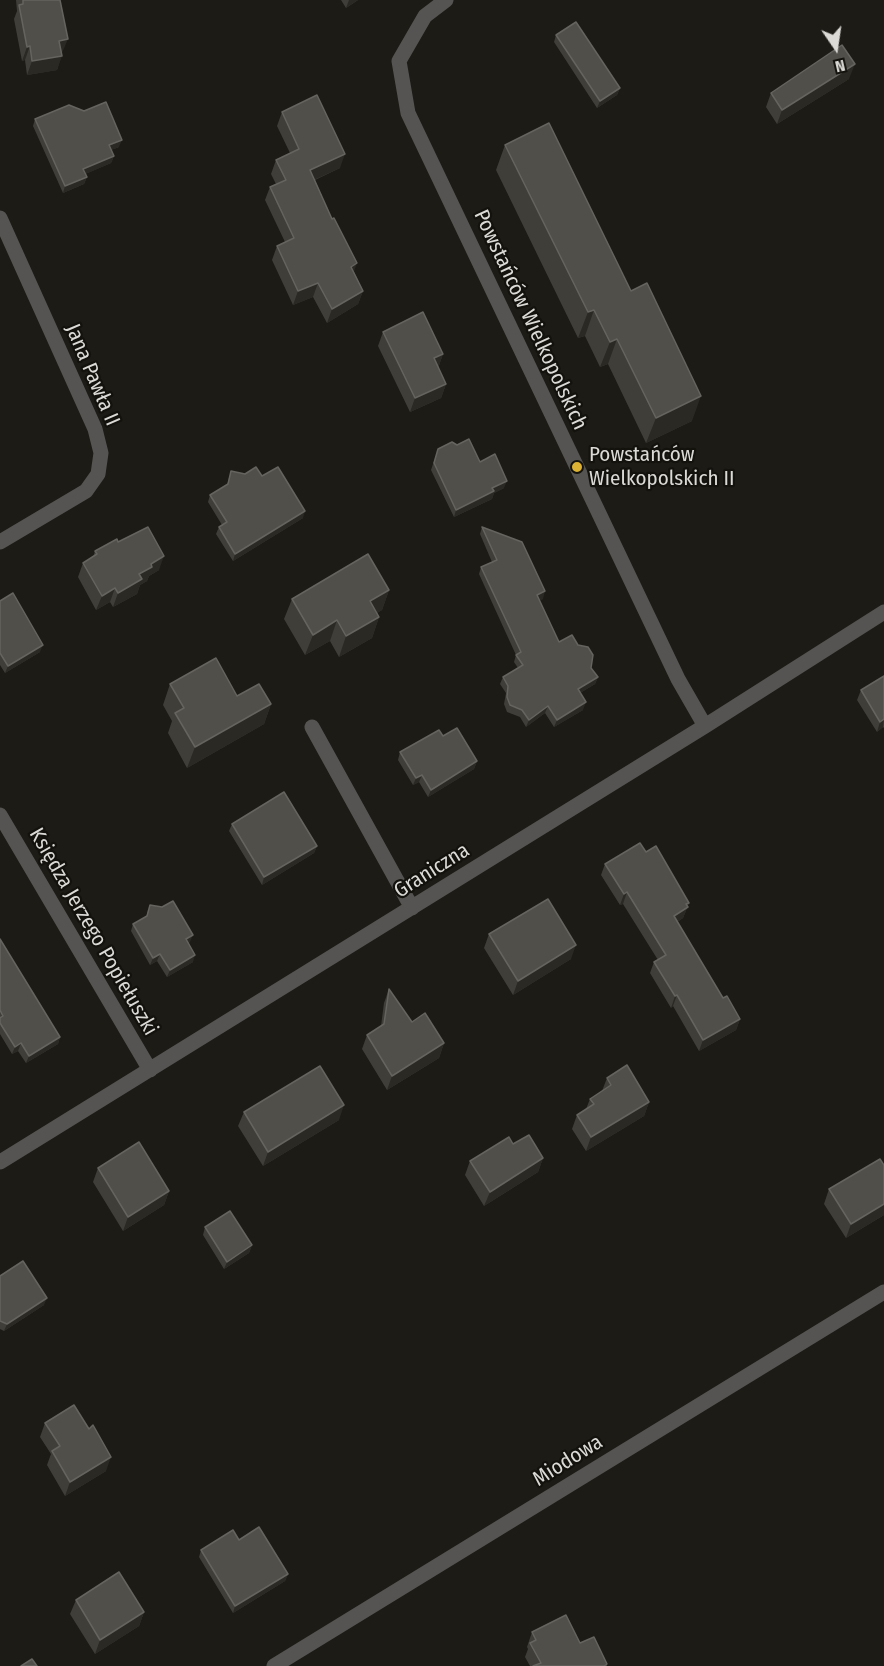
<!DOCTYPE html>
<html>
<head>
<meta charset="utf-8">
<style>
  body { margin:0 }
  #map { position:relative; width:884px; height:1666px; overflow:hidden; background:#1c1b16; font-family:"Fira Sans Condensed",sans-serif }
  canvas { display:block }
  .north { position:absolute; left:806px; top:18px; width:60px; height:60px; -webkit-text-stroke:4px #13120d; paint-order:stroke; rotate:167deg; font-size:16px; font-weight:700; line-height:24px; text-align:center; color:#dbdad6 }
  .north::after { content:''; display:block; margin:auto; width:21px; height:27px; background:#dbdad6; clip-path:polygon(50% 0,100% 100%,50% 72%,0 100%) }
</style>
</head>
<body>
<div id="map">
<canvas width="884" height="1666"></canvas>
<div class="north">N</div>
</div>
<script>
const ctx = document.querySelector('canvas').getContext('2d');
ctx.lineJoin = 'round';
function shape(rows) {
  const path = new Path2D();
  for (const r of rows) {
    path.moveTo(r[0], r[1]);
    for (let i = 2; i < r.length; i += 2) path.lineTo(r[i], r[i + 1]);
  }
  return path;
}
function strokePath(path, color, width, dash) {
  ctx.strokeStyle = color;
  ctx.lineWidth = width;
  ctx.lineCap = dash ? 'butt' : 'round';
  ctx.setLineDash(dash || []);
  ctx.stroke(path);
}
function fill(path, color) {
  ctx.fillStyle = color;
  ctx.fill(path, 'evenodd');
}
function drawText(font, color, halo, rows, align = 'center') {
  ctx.font = font + ' "Fira Sans Condensed",sans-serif';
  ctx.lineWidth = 4.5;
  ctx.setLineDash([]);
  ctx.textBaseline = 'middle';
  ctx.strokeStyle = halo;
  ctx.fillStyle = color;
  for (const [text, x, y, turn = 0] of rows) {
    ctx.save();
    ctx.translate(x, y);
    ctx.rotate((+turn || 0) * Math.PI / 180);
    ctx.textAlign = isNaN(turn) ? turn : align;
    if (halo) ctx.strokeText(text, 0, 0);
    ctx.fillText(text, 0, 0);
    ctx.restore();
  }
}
strokePath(shape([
  [446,0,425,16,399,61,408,113,678,679,705,726],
  [0,218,95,429,101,453,98,474,86,491,0,542],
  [312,727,412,908],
  [0,815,150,1070],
  [0,1162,705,726,884,612],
  [274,1666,884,1292]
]), '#555452', 15);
fill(shape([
  [16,0,60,0,62,53,57,70,27,75,25,60,22,61,14,19,17,11],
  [341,0,358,0,346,8],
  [556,35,620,88,617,95,597,108,554,42],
  [849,79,777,124,766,107,771,93],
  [282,112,340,168,315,180,354,272,363,291,358,304,327,323,313,297,293,305,272,260,277,246,285,242,265,200,270,187,276,184,271,174,276,160,290,153,277,126],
  [35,119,119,147,111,150,114,156,111,163,85,174,87,177,84,184,63,193,33,126],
  [505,145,692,421,646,443,608,364,600,367,585,336,578,338,496,170],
  [383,332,443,354,438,368,446,384,441,398,410,412,378,346],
  [438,449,480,462,504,488,494,493,492,499,454,517,431,470],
  [231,471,245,474,262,476,303,518,233,561,216,534,219,527,222,525,208,502,210,495,227,485],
  [482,527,543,599,539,600,559,642,591,668,598,677,595,684,580,693,583,710,554,727,545,713,526,727,520,717,507,712,504,704,506,693,500,684,503,677,518,668,514,662,516,655,479,574,481,567,492,562,480,534],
  [118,542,159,570,149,576,147,581,140,585,137,594,113,607,110,602,96,610,78,577,83,563,93,557,95,551],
  [389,590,382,610,377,613,379,617,372,638,339,657,330,641,305,655,284,619,292,599],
  [0,601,40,652,5,673,0,665],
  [884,676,884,728,883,727,877,732,857,700,861,690],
  [170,684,237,696,271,704,264,724,187,768,168,733,172,721,163,705],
  [443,736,477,761,474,769,428,797,419,782,413,785,398,760,400,752],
  [232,824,317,846,314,853,262,885,229,831],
  [646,852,689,903,683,918,677,922,723,998,740,1019,736,1030,699,1051,673,1006,671,1008,650,973,654,962,658,960,623,904,620,905,601,875,605,864],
  [150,905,190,942,188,943,193,962,167,977,157,961,150,965,131,931,133,924,146,917],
  [489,934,571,959,513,995,484,948],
  [0,939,60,1037,58,1044,26,1063,18,1051,12,1054,0,1034],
  [389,989,412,1022,444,1043,439,1058,387,1090,362,1049,367,1035,381,1026,384,1003],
  [607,1078,649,1102,644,1116,586,1151,572,1129,577,1115,586,1109,590,1099,602,1091],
  [244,1112,339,1120,263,1166,238,1126],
  [513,1144,543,1158,538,1172,484,1206,465,1175,470,1161],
  [884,1165,884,1215,846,1238,824,1204,829,1189],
  [98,1168,169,1191,164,1205,123,1231,93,1182],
  [205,1227,252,1245,249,1253,224,1269,203,1235],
  [0,1276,44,1305,4,1331,0,1329],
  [45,1423,89,1429,106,1471,65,1496,47,1465,51,1454,40,1437],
  [239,1540,288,1574,285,1581,233,1613,199,1557,201,1550],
  [76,1600,144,1612,139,1626,95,1654,70,1614],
  [532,1632,580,1643,607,1664,607,1666,530,1666,525,1657,528,1649,527,1647]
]), '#403e38');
fill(shape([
  [349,0,358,0,346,8],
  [68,39,62,53,54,55,59,41],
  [30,46,25,60,22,61,27,47],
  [62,56,57,70,27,75,32,61],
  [855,64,849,79,777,124,782,110],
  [620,88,617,95,597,108,600,101],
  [122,140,119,147,106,152,109,145],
  [345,154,340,168,305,184,310,170],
  [114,156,111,163,81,176,83,169],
  [87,177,84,184,63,193,65,186],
  [357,263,352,277,351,267],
  [318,283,313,297,293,305,298,291],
  [363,291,358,304,327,323,332,309],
  [594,310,585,336,578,338,588,312],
  [617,339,608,364,600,367,610,342],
  [443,354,438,368,434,358],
  [446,384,441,398,410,412,415,398],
  [701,396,692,421,646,443,656,418],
  [507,481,504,488,494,493,492,499,454,517,456,510,492,488],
  [305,511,303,518,233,561,235,554],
  [164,556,159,570,149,576,147,581,140,585,137,594,113,607,118,593,151,564],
  [115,588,110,602,96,610,102,596],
  [389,590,382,610,362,622,370,601],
  [545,591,543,599,534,603,537,595],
  [379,617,372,638,339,657,346,636],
  [337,620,330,641,305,655,313,635],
  [43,645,40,652,5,673,8,666],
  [598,677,595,684,575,696,578,689],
  [586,702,583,710,554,727,557,720],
  [271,704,264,724,187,768,195,747],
  [548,706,545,713,526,727,529,720],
  [884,719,883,727,877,732,880,722],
  [477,761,474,769,428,797,431,790],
  [422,775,419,782,413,785,416,778],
  [317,846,314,853,262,885,264,877],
  [627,892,623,904,620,905,624,894],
  [689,903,683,918,669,927,674,916],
  [193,935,190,942,183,946,186,939],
  [576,945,571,959,513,995,518,981],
  [160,954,157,961,150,965,153,958],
  [195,955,193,962,167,977,170,970],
  [677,995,673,1006,671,1008,675,996],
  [740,1019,736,1030,699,1051,703,1040],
  [60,1037,58,1044,26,1063,29,1056],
  [21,1043,18,1051,12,1054,15,1047],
  [444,1043,439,1058,387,1090,392,1076],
  [649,1102,644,1116,586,1151,591,1137],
  [344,1105,339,1120,263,1166,268,1152],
  [543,1158,538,1172,484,1206,490,1192],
  [169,1191,164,1205,123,1231,128,1217],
  [884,1204,884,1215,846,1238,851,1224],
  [252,1245,249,1253,224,1269,227,1262],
  [47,1298,44,1305,4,1331,7,1324],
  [111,1457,106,1471,65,1496,70,1482],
  [288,1574,285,1581,233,1613,235,1606],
  [144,1612,139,1626,95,1654,100,1640]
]), '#2a2923');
const building = shape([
  [23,0,60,0,68,39,59,41,62,56,32,61,30,46,27,47,19,5,23,4,23,0],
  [576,22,620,88,600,101,556,35,576,22],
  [842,45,855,64,782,110,771,93,842,45],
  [317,95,345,154,310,170,332,219,334,218,357,263,351,267,363,291,332,309,318,283,298,291,277,246,294,238,270,187,286,180,276,160,299,149,282,112,317,95],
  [106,102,122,140,109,145,114,156,83,169,87,177,65,186,35,119,69,105,84,111,106,102],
  [549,123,631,291,647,283,701,396,656,418,617,339,610,342,594,310,588,312,505,145,549,123],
  [423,312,443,354,434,358,446,384,415,398,383,332,423,312],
  [469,439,480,462,495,454,507,481,492,488,494,491,456,510,434,463,438,449,452,442,457,445,469,439],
  [256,467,262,476,278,467,305,511,235,554,219,527,227,522,210,495,228,484,231,471,245,474,256,467],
  [148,527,164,556,151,564,152,567,139,574,142,579,118,593,115,588,102,596,83,563,97,554,95,551,117,539,118,542,148,527],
  [482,527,522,542,545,591,537,595,559,642,572,635,578,645,588,647,593,655,591,668,598,677,578,689,586,702,557,720,548,706,529,720,522,710,510,705,507,697,508,686,503,677,523,665,516,655,521,652,481,567,497,560,482,527],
  [368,554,389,590,370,601,379,617,346,636,337,620,313,635,292,599,368,554],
  [13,593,43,645,8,666,0,653,0,601,13,593],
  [216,658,237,696,259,684,271,704,195,747,175,713,184,708,170,684,216,658],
  [884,676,884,719,880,722,861,690,884,676],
  [457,728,477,761,431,790,422,775,416,778,400,752,439,730,443,736,457,728],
  [284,792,317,846,264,877,232,824,284,792],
  [640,843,646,852,656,846,689,903,686,904,688,907,674,916,723,998,727,996,740,1019,703,1040,677,995,675,996,654,962,666,955,627,892,624,894,605,864,640,843],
  [548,899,576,945,518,981,489,934,548,899],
  [173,901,193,935,186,939,195,955,170,970,160,954,153,958,133,924,147,916,150,905,162,907,173,901],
  [0,939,60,1037,29,1056,21,1043,15,1047,0,1023,0,1018,3,1016,0,1010,0,939],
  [389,989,412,1022,425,1013,444,1043,392,1076,367,1035,384,1024,389,989],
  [627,1065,649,1102,591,1137,577,1115,594,1104,590,1099,611,1085,607,1078,627,1065],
  [320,1066,344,1105,268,1152,244,1112,320,1066],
  [529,1135,543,1158,490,1192,470,1161,509,1137,513,1144,529,1135],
  [139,1142,169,1191,128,1217,98,1168,139,1142],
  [880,1159,884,1165,884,1204,851,1224,829,1189,880,1159],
  [230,1211,252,1245,227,1262,205,1227,230,1211],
  [23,1261,47,1298,7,1324,0,1321,0,1276,23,1261],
  [74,1405,89,1429,93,1425,111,1457,70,1482,52,1451,60,1446,45,1423,74,1405],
  [259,1527,288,1574,235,1606,201,1550,233,1530,239,1540,259,1527],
  [119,1572,144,1612,100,1640,76,1600,119,1572],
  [566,1615,580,1643,594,1637,607,1664,604,1666,533,1666,541,1663,530,1643,536,1640,532,1632,566,1615],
  [32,1659,37,1666,21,1666,32,1659]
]);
fill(building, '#504f49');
strokePath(building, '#66645f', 1.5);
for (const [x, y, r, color] of [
  [577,467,6,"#dbb233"]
]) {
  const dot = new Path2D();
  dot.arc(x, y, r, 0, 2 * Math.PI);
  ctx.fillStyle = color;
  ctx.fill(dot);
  strokePath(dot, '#13120d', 2);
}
drawText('21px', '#dbdad6', '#13120d', [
  ["Powstańców Wielkopolskich",530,320,65],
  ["Jana Pawła II",92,375,67],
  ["Graniczna",432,871,-32],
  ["Księdza Jerzego Popiełuszki",93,932,60],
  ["Miodowa",568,1461,-32]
]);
drawText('21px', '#dbdad6', '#13120d', [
  ["Powstańców",589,455],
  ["Wielkopolskich II",589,479]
], 'left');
</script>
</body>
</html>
